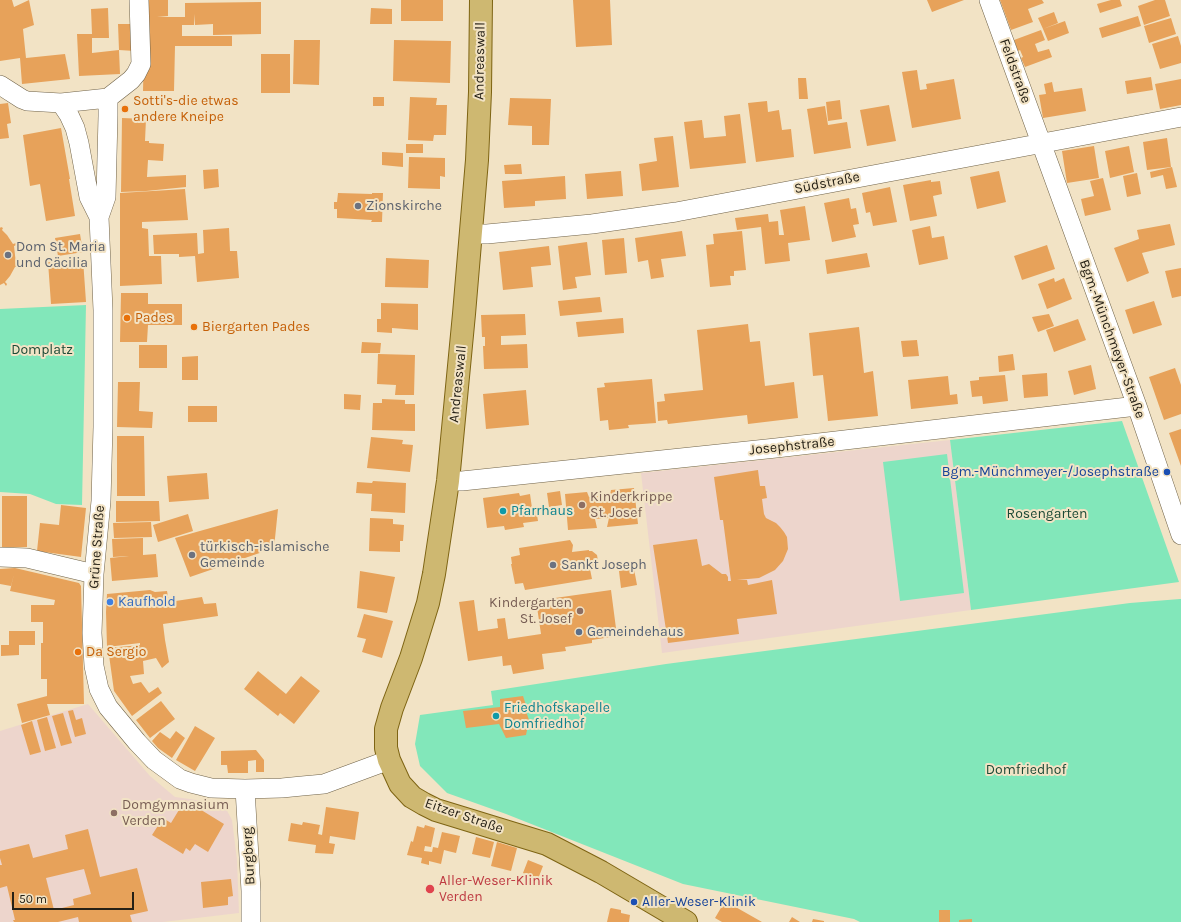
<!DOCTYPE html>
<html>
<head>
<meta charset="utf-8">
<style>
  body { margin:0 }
  #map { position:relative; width:1181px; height:922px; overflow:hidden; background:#f2e3c5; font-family:Karla,sans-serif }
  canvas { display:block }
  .scale { position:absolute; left:12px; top:892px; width:122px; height:18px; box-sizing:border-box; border:2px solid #262116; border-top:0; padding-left:5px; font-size:12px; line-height:14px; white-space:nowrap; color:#262116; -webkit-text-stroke:3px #f2e3c5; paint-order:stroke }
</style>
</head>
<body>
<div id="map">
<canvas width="1181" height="922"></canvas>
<div class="scale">50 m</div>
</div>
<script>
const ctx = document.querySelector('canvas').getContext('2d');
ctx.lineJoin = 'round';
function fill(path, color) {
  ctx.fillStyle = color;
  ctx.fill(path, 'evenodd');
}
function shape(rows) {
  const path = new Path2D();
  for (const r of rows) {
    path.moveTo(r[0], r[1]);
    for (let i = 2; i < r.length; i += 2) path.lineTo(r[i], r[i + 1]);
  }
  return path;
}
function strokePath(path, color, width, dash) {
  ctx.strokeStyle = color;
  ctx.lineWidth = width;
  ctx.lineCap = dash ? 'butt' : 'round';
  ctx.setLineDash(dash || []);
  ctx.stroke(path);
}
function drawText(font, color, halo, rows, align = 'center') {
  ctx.font = font + ' Karla,sans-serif';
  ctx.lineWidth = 4;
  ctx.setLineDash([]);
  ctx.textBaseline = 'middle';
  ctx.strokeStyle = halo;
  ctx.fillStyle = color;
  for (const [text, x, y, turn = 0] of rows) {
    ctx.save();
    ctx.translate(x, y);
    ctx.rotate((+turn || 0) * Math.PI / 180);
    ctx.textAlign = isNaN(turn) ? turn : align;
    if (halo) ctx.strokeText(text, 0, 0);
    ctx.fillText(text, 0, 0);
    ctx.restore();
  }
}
fill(shape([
  [950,440,971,610,662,653,641,473],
  [88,704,150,776,175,797,211,802,225,807,232,820,237,860,239,913,163,922,0,922,0,731]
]), '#edd5cc');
fill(shape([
  [86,305,82,505,56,504,30,494,0,492,0,309],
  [1122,421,1179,582,971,610,950,440],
  [947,454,964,593,900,601,883,462],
  [1180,599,1181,599,1181,922,860,922,854,919,683,884,506,814,447,793,420,766,415,744,420,715,493,705,491,691,666,664,1130,603]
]), '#82e7ba');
fill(shape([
  [0,0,12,0,14,7,29,0,34,25,23,29,26,58,65,54,70,79,22,84,20,58,0,61],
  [145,0,168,0,168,16,157,17,185,17,185,3,261,2,261,34,213,35,213,24,195,25,194,14,194,25,182,25,182,36,168,36,232,36,232,46,175,46,174,91,143,91],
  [401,0,443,0,443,21,401,21],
  [573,0,610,0,612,45,576,47],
  [927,0,964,0,932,12],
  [1000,0,1042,0,1044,3,1028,9,1033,22,1011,30],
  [1111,0,1120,0,1122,6,1100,13,1097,4],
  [1155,0,1165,0,1170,16,1144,25,1138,6],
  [108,8,109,38,92,38,92,53,119,50,120,74,79,76,77,34,92,34,91,9],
  [371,8,392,9,392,24,370,24],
  [1054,12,1058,23,1043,29,1038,18],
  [1138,16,1141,26,1102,38,1099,28],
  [1171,18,1176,34,1149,43,1144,26],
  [1065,21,1069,33,1048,41,1043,29],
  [118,24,134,24,135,51,119,50],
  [1041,30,1045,40,1035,44,1038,52,1049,49,1052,57,1025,67,1021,58,1023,57,1020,50,1018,51,1014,40],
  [1178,36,1181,46,1181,63,1160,69,1152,44],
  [294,40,320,40,319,85,293,84],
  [394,40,451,41,450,83,393,81],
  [261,54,290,54,290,93,261,93],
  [917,70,920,90,927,89,926,84,954,79,961,119,912,128,902,72],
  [1151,77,1153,90,1127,94,1125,81],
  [798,78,806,78,808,99,799,99],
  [1181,79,1181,105,1160,109,1155,84],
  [1052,82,1054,92,1082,88,1086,111,1043,118,1039,95,1046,94,1044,84],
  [373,97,384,97,384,106,373,106],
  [410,97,437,98,436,105,447,105,446,135,434,135,433,141,408,140],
  [510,98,551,99,549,145,532,145,532,126,508,125],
  [840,100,842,119,828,121,826,102],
  [767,101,768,112,779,110,782,130,791,129,794,157,756,162,748,103],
  [8,103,11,123,7,124,9,138,0,139,0,104],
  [889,105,896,141,867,146,860,110],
  [825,106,828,125,847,122,851,148,814,154,807,109],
  [740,114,746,163,690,169,684,122,702,120,704,138,726,136,724,116],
  [122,118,146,119,145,141,149,141,149,143,164,144,163,161,148,160,147,177,186,175,186,187,146,191,121,192],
  [61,128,70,179,69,179,75,216,46,221,40,184,30,186,23,135],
  [673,136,679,187,642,191,639,164,657,161,654,138],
  [1167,138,1171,167,1147,170,1143,142],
  [406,144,423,144,423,153,406,153],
  [1094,146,1099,178,1067,183,1062,151],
  [1129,146,1134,172,1110,178,1105,151],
  [382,152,403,153,403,167,382,165],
  [409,157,445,158,445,177,440,176,440,189,408,188],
  [521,164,522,174,505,174,504,165],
  [1172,167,1177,187,1166,189,1163,175,1151,178,1150,172],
  [218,169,219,187,204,189,203,170],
  [621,171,623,196,587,199,585,174],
  [999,171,1006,202,977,209,970,177],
  [1137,173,1141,194,1127,197,1123,176],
  [565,176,566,199,535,201,535,206,504,208,502,181],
  [1103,178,1111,210,1085,216,1081,199,1094,196,1090,181],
  [931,180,931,182,940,181,942,194,933,196,937,216,910,221,903,185],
  [890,187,897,222,873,226,870,212,866,213,862,193],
  [185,189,188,220,142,222,142,228,148,229,149,256,161,256,162,284,120,286,120,193],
  [338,193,372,194,372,193,383,193,382,222,371,222,372,220,337,218,337,209,334,209,334,202,337,202],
  [849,198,851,209,856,208,859,224,853,225,856,237,832,242,824,203],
  [805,206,810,240,788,243,790,261,765,264,761,227,737,230,735,218,768,214,769,222,778,221,779,235,784,235,780,210],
  [1170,224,1175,245,1142,253,1149,273,1127,282,1114,248,1139,239,1137,230],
  [930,226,932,238,944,236,948,259,919,265,912,230],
  [1,227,3,228,2,230,7,235,13,244,16,243,17,245,14,246,16,264,19,265,18,267,15,267,10,276,5,282,7,284,6,286,4,283,0,285,0,228],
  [229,228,230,251,237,251,239,278,197,282,195,256,179,257,179,254,154,254,153,235,197,233,198,254,204,253,203,230],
  [682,231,686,256,661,259,664,277,651,279,648,260,638,262,635,238],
  [742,231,746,270,734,271,734,276,730,276,731,285,710,287,706,245,714,244,713,234],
  [80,234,83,252,58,256,55,238],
  [624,238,627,273,605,275,602,240],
  [587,242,591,275,575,277,577,288,563,290,558,246],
  [1047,245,1055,269,1022,280,1014,256],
  [549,246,551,265,531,267,533,287,503,290,499,252],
  [867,253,870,267,827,274,825,260],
  [386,258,429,260,428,288,385,287],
  [83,259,86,302,51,304,48,262],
  [1181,268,1181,296,1172,298,1165,271],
  [1054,278,1055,282,1064,278,1072,299,1047,309,1038,284],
  [121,293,148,293,148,304,182,304,182,325,148,325,147,342,120,342],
  [600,297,602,312,560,316,558,301],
  [1154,301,1162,325,1133,334,1125,310],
  [381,303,418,304,418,330,392,328,392,333,377,332,377,319,381,319],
  [525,314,526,335,501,336,501,345,527,344,528,368,484,369,483,346,485,346,485,337,482,337,481,315],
  [1049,314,1054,326,1038,332,1032,317],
  [623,318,624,333,578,337,576,322],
  [1078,319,1086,340,1054,352,1046,330],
  [748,324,750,342,760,341,765,386,794,382,798,418,748,424,747,415,668,424,667,420,658,421,657,402,665,401,664,394,703,390,697,330],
  [859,327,864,373,873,371,878,416,828,421,823,375,813,376,809,333],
  [917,340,919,356,903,357,901,341],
  [362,342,381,343,380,353,361,353],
  [139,345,167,345,167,368,139,368],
  [378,354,415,355,414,395,395,395,396,385,377,384],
  [1013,354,1015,370,999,372,998,356],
  [198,356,198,380,182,380,182,357],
  [1091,365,1096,389,1074,395,1068,371],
  [1175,368,1181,385,1181,414,1164,420,1149,377],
  [1047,373,1048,396,1024,398,1022,375],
  [1005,375,1008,401,983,404,982,396,972,397,970,381,979,380,979,377],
  [948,376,950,395,957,394,958,404,911,409,908,380],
  [652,379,656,423,628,425,629,428,609,430,608,420,600,421,597,388,605,387,604,383],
  [118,382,140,382,139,411,153,412,152,428,117,427],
  [526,390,529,425,486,429,483,394],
  [344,394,361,395,360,410,344,409],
  [382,399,405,400,405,404,415,404,415,431,372,430,373,403,382,403],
  [188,406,217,406,217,422,188,422],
  [1181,429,1181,466,1169,433],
  [117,436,144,436,145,496,117,496],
  [371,437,403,440,402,444,413,445,410,472,367,468],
  [758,470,760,486,765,486,767,498,762,499,764,514,766,518,776,523,780,527,784,532,787,537,788,549,783,561,775,570,759,578,737,580,747,580,748,585,772,580,777,614,737,619,739,634,668,643,653,545,697,539,702,566,709,564,722,574,726,574,728,577,728,581,731,581,723,520,720,520,714,477],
  [207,473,209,499,169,502,167,476],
  [373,481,406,483,405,513,371,511,372,494,356,493,357,482,372,483],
  [634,488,638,524,607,527,609,518,595,519,597,528,568,530,565,494,587,492,589,497,610,495,611,490],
  [560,491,562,505,549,507,547,493],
  [519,493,520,496,530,494,532,508,536,508,538,521,523,523,524,527,505,530,504,526,487,528,483,498],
  [2,496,27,496,27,547,2,547],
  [116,501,159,501,160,521,116,522],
  [61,505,86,508,81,557,37,551,40,523,59,525],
  [278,509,274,548,190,577,175,538],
  [188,514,193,531,158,542,153,525],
  [370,518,393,519,393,524,404,525,403,541,400,541,400,552,369,551],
  [151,522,152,537,114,538,113,523],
  [143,538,143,555,156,554,158,577,112,581,110,558,129,556,113,557,112,539],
  [570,540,573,545,572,552,589,550,589,551,592,551,597,555,598,561,594,567,591,567,590,569,592,579,525,590,523,583,515,584,511,564,512,564,511,557,520,555,519,548],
  [15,568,79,583,81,586,84,704,47,704,50,715,22,723,17,704,47,696,47,679,41,679,41,643,43,643,43,622,31,622,31,605,54,605,55,600,10,591,14,574,11,586,0,584,0,569],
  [634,569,637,585,621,588,619,571],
  [360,571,395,577,387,613,357,608],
  [150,590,155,592,167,591,169,602,202,597,204,604,216,603,218,616,163,624,165,640,169,662,162,668,156,658,143,661,144,674,130,676,133,684,141,682,149,693,158,687,162,693,132,716,114,691,108,648,140,645,140,643,107,647,106,612,107,594],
  [611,590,617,636,592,640,592,643,565,647,566,651,542,654,544,669,513,674,511,665,503,666,502,656,468,661,459,602,474,600,478,631,498,628,497,619,505,618,508,639,541,634,537,607,556,605,555,598],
  [364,614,393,621,382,658,362,652,366,639,357,637],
  [9,631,35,631,35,645,19,645,19,655,1,656,1,645,9,645],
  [258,671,286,694,301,676,320,691,294,724,280,713,278,716,244,689],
  [523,696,526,705,524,705,529,720,526,735,506,738,499,724,466,728,463,711,500,707,500,699],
  [161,701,175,719,150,738,136,720],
  [73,710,76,720,82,718,86,734,75,737,68,711],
  [63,713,72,743,61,746,52,716],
  [47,717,56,748,45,751,37,720],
  [32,721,41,752,30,755,21,725],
  [195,726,215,738,195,771,176,760],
  [176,731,185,738,172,758,158,748,152,741,160,732,170,739],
  [256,750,264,760,264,772,256,772,256,760,248,761,248,773,228,773,227,765,221,765,221,751],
  [185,800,224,824,208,852,195,844,190,851,186,848,183,854,152,835,163,818,171,823],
  [326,807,359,812,355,840,330,836,329,843,335,844,333,854,315,853,316,845,288,841,291,823,302,825,303,822,320,825,318,834,322,835],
  [425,825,435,828,431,847,425,846,424,851,432,852,433,847,438,848,442,832,460,836,456,853,444,850,441,864,429,861,429,865,421,863,422,858,407,855,411,841,413,842,417,826,424,828],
  [88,829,100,877,137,868,148,911,130,915,132,922,79,922,78,917,58,922,14,922,13,920,15,920,7,886,0,888,0,865,2,865,0,858,0,851,29,844,33,858,68,849,65,835],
  [84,869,91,894,73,899,74,905,54,910,46,878],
  [476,837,494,842,490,858,472,854],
  [497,842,517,848,511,871,491,866],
  [528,860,543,866,538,879,523,873],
  [231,879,233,896,228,897,228,905,203,908,201,882],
  [725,901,762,922,722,922,715,918],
  [611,908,621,910,621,913,630,915,629,922,607,922,610,909],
  [939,910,950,910,950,922,939,922],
  [792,917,800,922,789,922],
  [813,919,824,921,824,922,812,922],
  [972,919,972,922,959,922,959,920]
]), '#e7a25a');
const minor = shape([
  [989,0,1137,406,1181,535],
  [0,85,22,99,27,101,61,103,108,98,131,80,136,74,141,64,139,0],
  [108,98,108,116,106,197,99,217,103,310,103,427,101,501,94,574,92,633,94,666,99,689,108,707,137,742,154,760,180,779,191,783,211,788,245,789,282,788,302,786,324,784,389,760],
  [61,103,69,115,75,128,79,143,89,197,99,217],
  [472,234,487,234,592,224,676,212,1181,117],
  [448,481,462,481,776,448,1137,406],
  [0,557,27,558,94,574],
  [245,789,251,891,251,922]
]);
const major = shape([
  [481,0,480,92,477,160,464,314,448,481,434,574,428,603,411,658,392,708,386,729,386,748,389,760,400,784,412,797,424,804,436,810,547,844,601,872,686,922]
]);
strokePath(minor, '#706349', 20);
strokePath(major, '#7e6413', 24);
strokePath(minor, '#fff', 19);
strokePath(major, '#ceb871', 22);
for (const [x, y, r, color] of [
  [125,109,4,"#e8710a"],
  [358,206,4,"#6b7280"],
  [8,255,4,"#6b7280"],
  [127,318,4,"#e8710a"],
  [194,327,4,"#e8710a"],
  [1167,472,4,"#1a4fb4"],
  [582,505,4,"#8d6e63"],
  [503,511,4,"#0f9aa8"],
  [192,555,4,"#6b7280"],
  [553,565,4,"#6b7280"],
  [110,602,4,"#3f7fe0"],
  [580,611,4,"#8d6e63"],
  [579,632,4,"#5c6f8a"],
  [78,652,4,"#e8710a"],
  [496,716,4,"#0f9aa8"],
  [114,813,4,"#8d6e63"],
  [430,889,5,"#e0444e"],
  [634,902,4,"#1a4fb4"]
]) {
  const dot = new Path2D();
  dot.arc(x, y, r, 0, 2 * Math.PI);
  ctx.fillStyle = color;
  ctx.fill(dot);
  strokePath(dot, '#f2e3c5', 1.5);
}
drawText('14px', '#262116', '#f2e3c5', [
  ["Andreaswall",480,61,-89],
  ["Feldstraße",1015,71,70],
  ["Südstraße",827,183,-11],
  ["Bgm.-Münchmeyer-Straße",1112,339,70],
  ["Andreaswall",458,384,-84],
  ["Josephstraße",792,446,-6],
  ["Grüne Straße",97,547,-86],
  ["Eitzer Straße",464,816,19],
  ["Burgberg",249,856,-93]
]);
drawText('14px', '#c56008', '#f2e3c5', [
  ["Sotti's-die etwas",133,101],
  ["andere Kneipe",133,117],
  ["Pades",135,318],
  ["Biergarten Pades",202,327],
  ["Da Sergio",86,652]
], 'left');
drawText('14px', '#5b616d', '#f2e3c5', [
  ["Zionskirche",366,206],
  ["Dom St. Maria",16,247],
  ["und Cäcilia",16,263],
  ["türkisch-islamische",200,547],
  ["Gemeinde",200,563],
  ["Sankt Joseph",561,565]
], 'left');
drawText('14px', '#1b4936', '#f2e3c5', [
  ["Domplatz",42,350],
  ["Rosengarten",1047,514],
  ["Domfriedhof",1026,770]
]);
drawText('14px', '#164399', '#f2e3c5', [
  ["Bgm.-Münchmeyer-/Josephstraße",1159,472],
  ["Aller-Weser-Klinik",642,902,"left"]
], 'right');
drawText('14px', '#785e54', '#f2e3c5', [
  ["Kinderkrippe",590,497],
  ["St. Josef",590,513],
  ["Kindergarten",572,603,"right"],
  ["St. Josef",572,619,"right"],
  ["Domgymnasium",122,805],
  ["Verden",122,821]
], 'left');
drawText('14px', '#0d838f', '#f2e3c5', [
  ["Pfarrhaus",511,511],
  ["Friedhofskapelle",504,708],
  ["Domfriedhof",504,724]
], 'left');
drawText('14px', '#366cbe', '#f2e3c5', [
  ["Kaufhold",118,602]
], 'left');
drawText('14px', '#4e5e75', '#f2e3c5', [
  ["Gemeindehaus",587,632]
], 'left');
drawText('14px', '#be3a42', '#f2e3c5', [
  ["Aller-Weser-Klinik",439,881],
  ["Verden",439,897]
], 'left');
</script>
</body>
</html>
